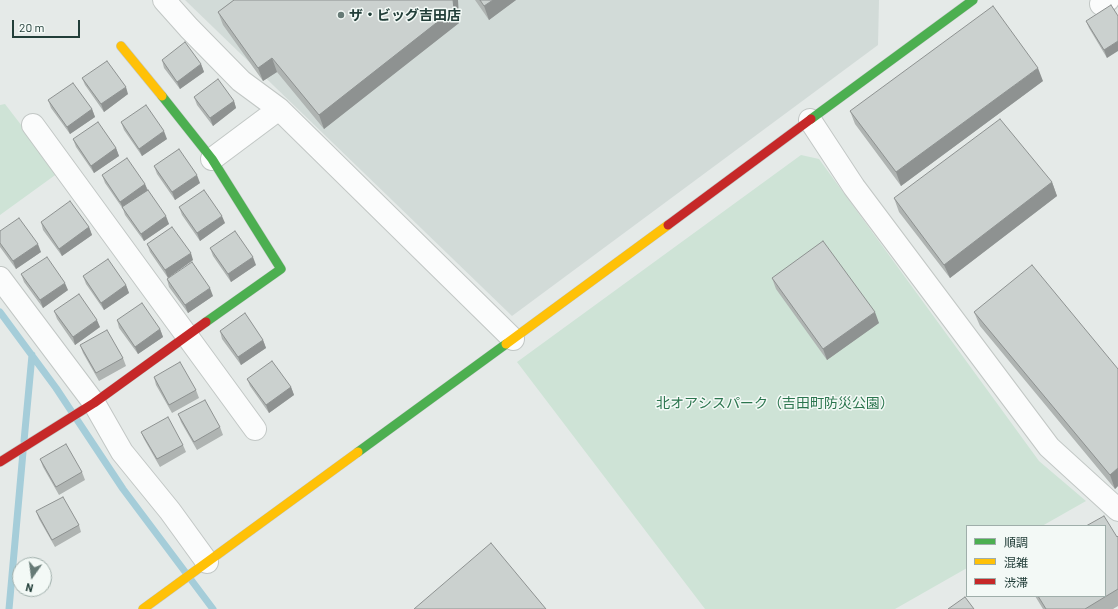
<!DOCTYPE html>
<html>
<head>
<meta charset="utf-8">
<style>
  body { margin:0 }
  #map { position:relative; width:1118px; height:609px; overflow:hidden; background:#e5eae8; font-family:Barlow,"Noto Sans JP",sans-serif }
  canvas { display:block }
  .legend { position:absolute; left:966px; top:525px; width:140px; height:72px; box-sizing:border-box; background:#f3f9f6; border:1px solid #9faeaa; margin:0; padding:5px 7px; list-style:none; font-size:12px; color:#223e39 }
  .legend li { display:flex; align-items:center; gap:8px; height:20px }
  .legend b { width:20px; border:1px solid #9faeaa }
  .north { position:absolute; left:12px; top:557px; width:40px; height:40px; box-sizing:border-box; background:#f3f9f6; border:1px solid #9faeaa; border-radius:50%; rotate:194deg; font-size:11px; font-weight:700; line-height:16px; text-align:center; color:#223e39 }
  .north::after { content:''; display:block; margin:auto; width:14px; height:18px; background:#667a76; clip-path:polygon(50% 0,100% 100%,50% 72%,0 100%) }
  .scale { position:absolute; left:12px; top:20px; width:68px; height:18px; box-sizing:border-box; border:2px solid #223e39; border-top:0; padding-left:5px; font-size:12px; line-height:14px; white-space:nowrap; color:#223e39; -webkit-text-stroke:3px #f3f9f6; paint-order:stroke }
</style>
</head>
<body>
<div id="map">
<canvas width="1118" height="609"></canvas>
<ul class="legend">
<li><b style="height:5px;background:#4caf50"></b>順調</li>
<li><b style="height:5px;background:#ffc107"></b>混雑</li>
<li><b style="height:5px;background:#c62828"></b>渋滞</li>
</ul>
<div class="north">N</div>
<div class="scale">20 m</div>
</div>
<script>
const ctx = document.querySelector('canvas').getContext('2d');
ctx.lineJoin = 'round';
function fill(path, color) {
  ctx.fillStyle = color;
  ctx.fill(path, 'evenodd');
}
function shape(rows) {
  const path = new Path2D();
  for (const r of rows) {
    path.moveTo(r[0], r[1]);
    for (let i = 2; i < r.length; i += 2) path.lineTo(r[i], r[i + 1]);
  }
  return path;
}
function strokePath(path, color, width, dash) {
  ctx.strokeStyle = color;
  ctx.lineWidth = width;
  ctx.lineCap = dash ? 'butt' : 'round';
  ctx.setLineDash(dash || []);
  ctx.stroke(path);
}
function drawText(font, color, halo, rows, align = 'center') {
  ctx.font = font + ' Barlow,"Noto Sans JP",sans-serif';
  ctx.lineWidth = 3;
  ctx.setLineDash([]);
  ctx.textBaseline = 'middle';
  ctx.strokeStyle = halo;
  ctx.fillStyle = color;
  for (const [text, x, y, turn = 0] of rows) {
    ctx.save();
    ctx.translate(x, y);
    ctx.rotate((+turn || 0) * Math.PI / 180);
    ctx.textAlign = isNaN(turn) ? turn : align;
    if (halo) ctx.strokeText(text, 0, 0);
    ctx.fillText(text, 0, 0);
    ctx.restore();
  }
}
fill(shape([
  [185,0,879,0,878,45,512,316]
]), '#d2dbd8');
fill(shape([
  [5,104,58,173,0,215,0,105],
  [801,155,819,159,1039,461,1086,501,1042,526,967,526,967,568,895,609,705,609,517,362]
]), '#cee3d6');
strokePath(shape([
  [0,312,56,388,123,489,213,609],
  [24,441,32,355],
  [9,609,23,452]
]), '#a5cdd9', 7);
const street = shape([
  [164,0,189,28,241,81,279,109,212,159],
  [1101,4,1108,0],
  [279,109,513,339],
  [810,120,854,187,1049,447,1118,510],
  [33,125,255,429],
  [0,278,94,403,122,452,170,511,207,562]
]);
const fast = shape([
  [162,96,212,159,281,269,206,322],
  [811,119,973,0],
  [358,452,506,344]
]);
const slow = shape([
  [121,46,162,96],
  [506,344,668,225],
  [143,609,358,452]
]);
const jam = shape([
  [668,225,811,119],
  [0,462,94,403,206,322]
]);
strokePath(street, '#c2c7c5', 24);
strokePath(fast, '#c0c7c5', 10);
strokePath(slow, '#c0c7c5', 10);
strokePath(jam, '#c0c7c5', 10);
strokePath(street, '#fbfcfc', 22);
strokePath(fast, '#4caf50', 9);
strokePath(slow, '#ffc107', 9);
strokePath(jam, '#c62828', 9);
fill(shape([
  [234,0,458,0,459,23,324,129,277,72,263,81,223,25,218,12],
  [475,0,516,0,489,20],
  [1118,16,1107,58,1089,28,1086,21],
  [162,60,201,64,204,72,180,89,164,68],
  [82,78,128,94,104,112,85,85],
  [1043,81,901,186,855,124,850,111],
  [194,97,234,101,236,108,213,126,197,105],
  [48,100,92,109,95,117,70,134,51,108],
  [121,122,167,139,142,156,124,130],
  [73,139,116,148,119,156,94,173,76,147],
  [154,166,200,183,175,200,157,174],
  [102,175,145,184,148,190,169,224,144,241,125,215,123,209,105,183],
  [1052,182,1057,196,950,278,899,212,894,198],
  [179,207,225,223,200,241,182,215],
  [41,222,89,227,92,235,62,256,43,230],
  [0,231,41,252,16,269,0,247],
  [147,244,193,260,168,278,150,252],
  [210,248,256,265,231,282,213,256],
  [21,274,68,290,43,308,24,282],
  [83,276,126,285,129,293,104,310,86,284],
  [772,278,879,323,827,360,776,289],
  [167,279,213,296,188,313,169,287],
  [54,311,100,327,75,345,57,319],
  [974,312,1118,369,1118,486,1115,489,980,326],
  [117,320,160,329,163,337,138,354,119,328],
  [220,331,263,340,266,348,241,365,222,339],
  [80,345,123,358,126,366,99,381,83,353],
  [154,377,196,390,199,398,172,413,156,385],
  [247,379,291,387,294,395,269,413,250,386],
  [178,414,220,427,223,435,197,450,181,422],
  [141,432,183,445,186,452,160,467,144,439],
  [40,459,82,472,85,480,59,495,43,467],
  [36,511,79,525,81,532,55,547,39,519],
  [1118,536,1118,606,1113,609,1043,609,1035,596,1105,596,1117,537]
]), '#afb4b2');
fill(shape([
  [453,0,458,0,459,23,324,129,319,115],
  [493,0,516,0,489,20,484,6],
  [1118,41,1118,51,1107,58,1104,50],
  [272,58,277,72,263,81,258,68],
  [201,64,204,72,180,89,177,82],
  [1038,68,1043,81,901,186,896,172],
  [126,87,128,94,104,112,101,104],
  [234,101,236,108,213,126,210,118],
  [92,109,95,117,70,134,67,127],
  [164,131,167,139,142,156,139,149],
  [116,148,119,156,94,173,91,166],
  [197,175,200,183,175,200,172,192],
  [1052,182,1057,196,950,278,944,265],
  [145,184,148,192,123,208,120,202],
  [166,216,169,224,144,241,141,234],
  [222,216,225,223,200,241,197,233],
  [89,227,92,235,62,256,59,249],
  [38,244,41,252,16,269,13,261],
  [191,253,193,260,168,278,165,270],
  [253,257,256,265,231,282,228,274],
  [65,283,68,290,43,308,40,300],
  [126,285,129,293,104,310,101,303],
  [210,288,213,296,188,313,185,305],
  [875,312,879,323,827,360,823,349],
  [97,320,100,327,75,345,73,337],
  [160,329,163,337,138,354,135,347],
  [263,340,266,348,241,365,238,357],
  [291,387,294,395,269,413,266,405],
  [1118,468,1118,486,1115,489,1110,475]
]), '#8e9291');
const building = shape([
  [234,0,453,0,454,9,319,115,272,58,258,68,218,12,234,0],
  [480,0,493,0,484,6,480,0],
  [1111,5,1118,16,1118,41,1104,50,1086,21,1111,5],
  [993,6,1038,68,896,172,850,111,993,6],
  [185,42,201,64,177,82,162,60,185,42],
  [107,61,126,87,101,104,82,78,107,61],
  [218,79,234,101,210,118,194,97,218,79],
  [73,83,92,109,67,127,48,100,73,83],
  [146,105,164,131,139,149,121,122,146,105],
  [1000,119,1052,182,944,265,894,198,1000,119],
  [98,122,116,148,91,166,73,139,98,122],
  [179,149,197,175,172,192,154,166,179,149],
  [127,158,145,184,120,202,102,175,127,158],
  [148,190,166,216,141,234,122,207,148,190],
  [204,190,222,216,197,233,179,207,204,190],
  [70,201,89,227,59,249,41,222,70,201],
  [19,218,38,244,13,261,0,243,0,231,19,218],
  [172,227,191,253,165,270,147,244,172,227],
  [235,231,253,257,228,274,210,248,235,231],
  [823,241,875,312,823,349,772,278,823,241],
  [47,257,65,283,40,300,21,274,47,257],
  [108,259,126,285,101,303,83,276,108,259],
  [192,262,210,288,185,305,167,279,192,262],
  [1032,265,1118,369,1118,468,1110,475,974,312,1032,265],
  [79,294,97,320,73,337,54,311,79,294],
  [142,303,160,329,135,347,117,320,142,303],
  [245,313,263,340,238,357,220,331,245,313],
  [107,330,123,358,96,373,80,345,107,330],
  [272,361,291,387,266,405,247,379,272,361],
  [180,362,196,390,169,405,154,377,180,362],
  [205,400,220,427,194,442,178,414,205,400],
  [168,417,183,445,157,459,141,432,168,417],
  [66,444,82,472,56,487,40,459,66,444],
  [63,497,79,525,52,540,36,511,63,497],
  [1104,516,1117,537,1118,536,1118,589,1085,609,1046,609,1038,596,1105,596,1105,526,1086,526,1104,516],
  [491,543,546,609,414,609,491,543],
  [965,597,974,609,948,609,965,597]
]);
fill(building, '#cbd1cf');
strokePath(building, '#8e9291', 1);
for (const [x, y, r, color] of [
  [341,15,4,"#667a76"]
]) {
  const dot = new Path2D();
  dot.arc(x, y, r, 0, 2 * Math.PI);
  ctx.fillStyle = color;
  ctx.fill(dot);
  strokePath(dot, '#f3f9f6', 1.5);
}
drawText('bold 14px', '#223e39', '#f3f9f6', [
  ["ザ・ビッグ吉田店",349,15]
], 'left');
drawText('14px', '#2b754e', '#f3f9f6', [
  ["北オアシスパーク（吉田町防災公園）",775,403]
]);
</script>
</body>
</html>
